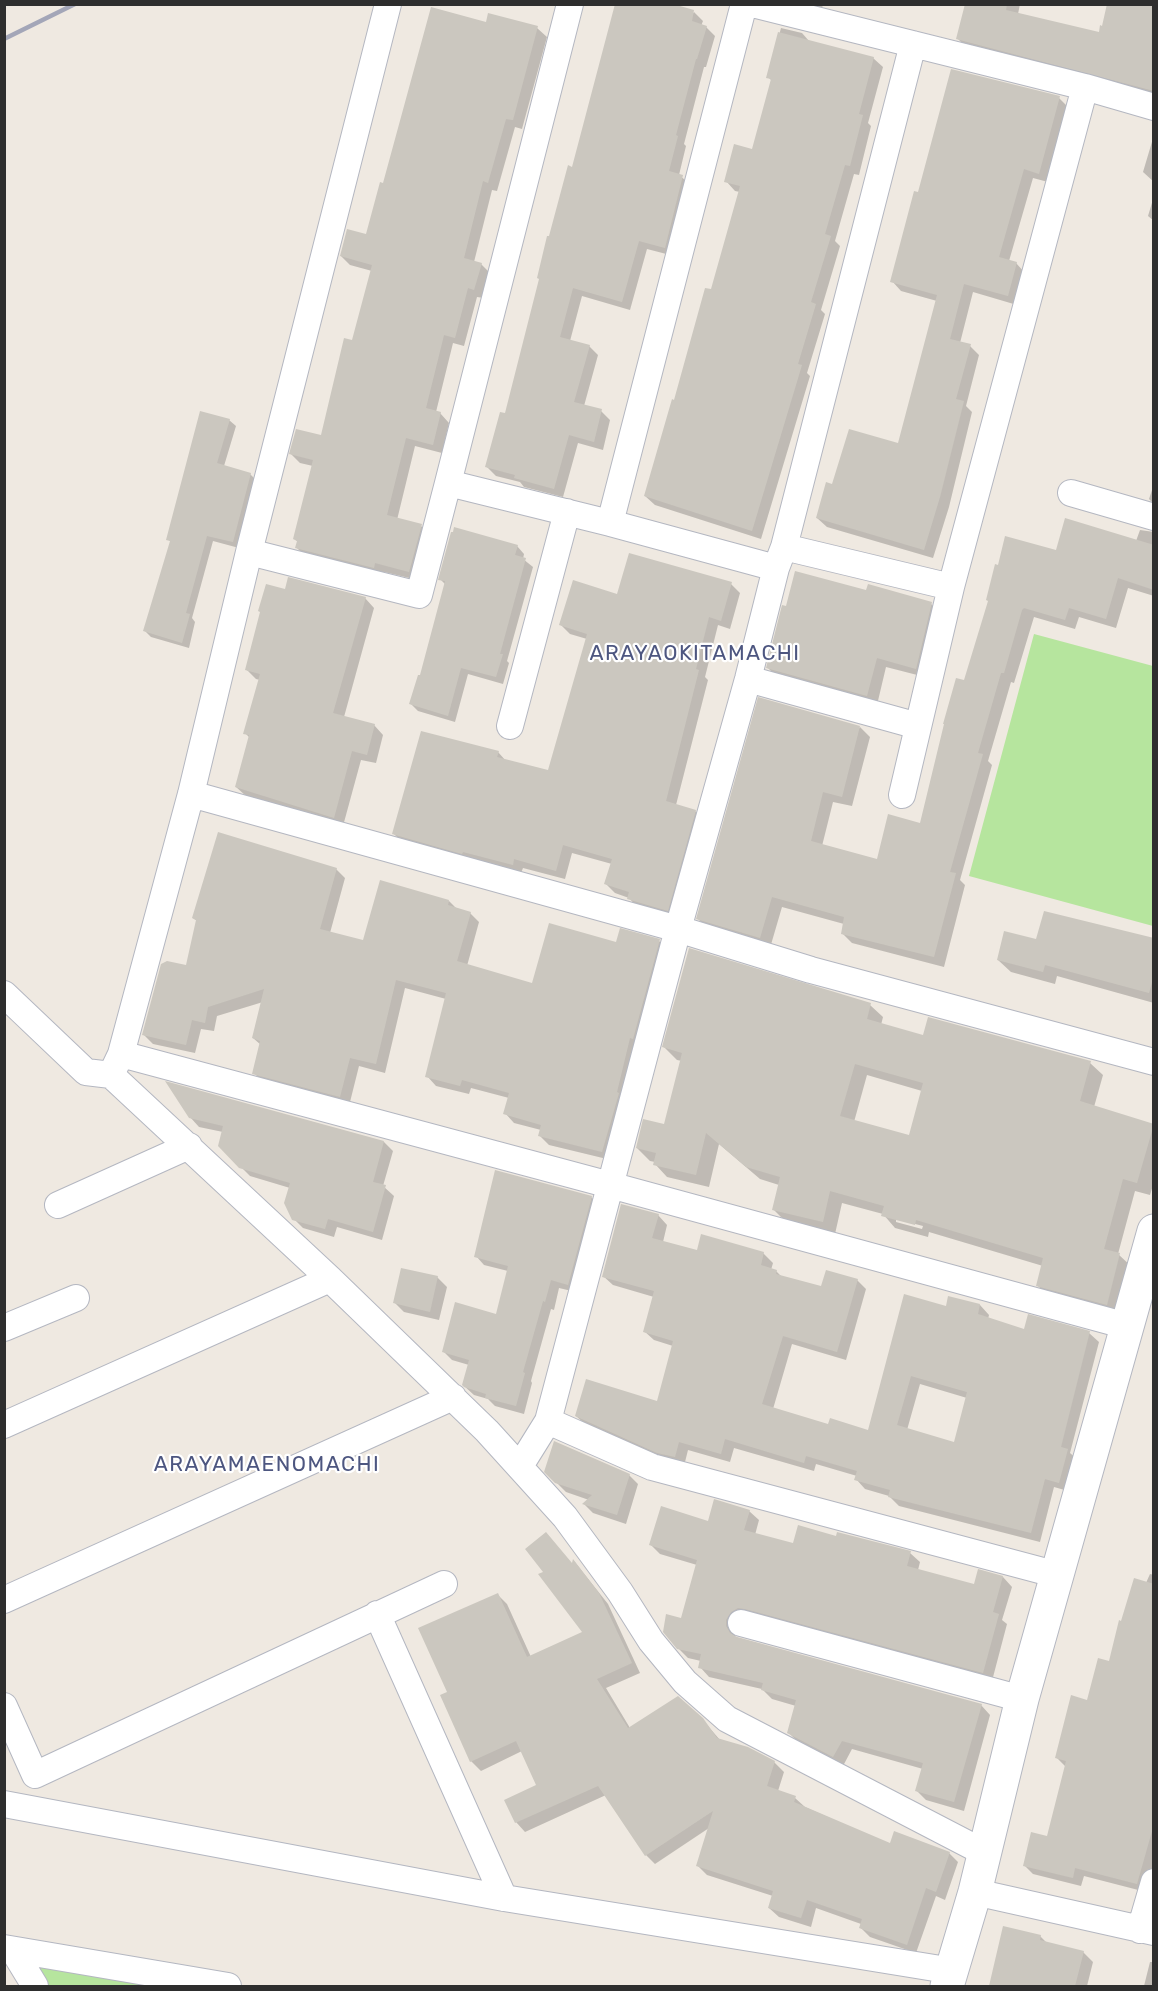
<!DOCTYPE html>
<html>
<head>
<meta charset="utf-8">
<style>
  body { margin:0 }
  #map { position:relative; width:1158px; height:1991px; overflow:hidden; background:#efe9e1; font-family:Rubik,sans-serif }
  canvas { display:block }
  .frame { position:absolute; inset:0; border:6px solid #2e2e2e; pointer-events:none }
</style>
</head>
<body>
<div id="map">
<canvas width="1158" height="1991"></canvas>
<div class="frame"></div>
</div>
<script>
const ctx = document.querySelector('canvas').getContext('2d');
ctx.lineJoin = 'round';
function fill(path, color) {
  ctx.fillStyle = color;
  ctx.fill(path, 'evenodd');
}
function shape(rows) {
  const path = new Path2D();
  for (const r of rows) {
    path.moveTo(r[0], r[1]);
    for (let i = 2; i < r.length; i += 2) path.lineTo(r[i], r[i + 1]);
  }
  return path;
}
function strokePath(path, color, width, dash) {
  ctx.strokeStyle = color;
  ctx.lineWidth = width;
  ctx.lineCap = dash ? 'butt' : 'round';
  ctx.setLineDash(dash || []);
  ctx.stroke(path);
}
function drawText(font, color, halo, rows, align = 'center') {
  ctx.font = font + ' Rubik,sans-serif';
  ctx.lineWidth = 4.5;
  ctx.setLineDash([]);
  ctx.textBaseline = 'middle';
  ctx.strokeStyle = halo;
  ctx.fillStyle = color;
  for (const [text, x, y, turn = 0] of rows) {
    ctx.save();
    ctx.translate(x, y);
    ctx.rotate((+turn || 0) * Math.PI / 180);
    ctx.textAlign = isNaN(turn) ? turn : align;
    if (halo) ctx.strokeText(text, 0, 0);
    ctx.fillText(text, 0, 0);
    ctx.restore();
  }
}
fill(shape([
  [1034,634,1153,666,1153,926,969,876],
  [13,1950,228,1986,35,1986]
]), '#b6e59e');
fill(shape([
  [796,4,823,4,821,13],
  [967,4,1020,4,1018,14,1100,34,1103,28,1154,4,1154,97,969,50,958,39],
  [694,12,703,21,701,26,706,27,715,36,706,67,704,67,684,144,686,146,679,175,691,185,674,256,647,249,630,310,582,296,570,341,589,346,598,355,584,406,601,411,610,420,603,450,578,443,563,497,524,487,520,482,496,476,487,467,506,415,573,168],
  [487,24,537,28,547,37,522,129,515,127,497,191,492,190,474,262,481,264,490,273,484,298,477,297,464,346,453,343,436,412,440,413,449,423,442,453,415,446,397,520,421,526,430,535,418,580,384,572,383,576,306,557,297,548,298,542,295,539,313,466,300,463,291,454,322,437,353,342,372,271,350,265,341,256,367,236,384,185],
  [781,28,802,33,809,41,873,58,883,67,868,123,871,126,859,175,854,174,835,241,840,246,821,310,825,314,807,373,810,376,761,539,655,505,645,496,712,291,740,192,735,191,726,181,753,151,772,81,768,77],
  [1059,98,1068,107,1048,182,1033,178,1009,261,1016,263,1025,273,1017,305,973,292,960,343,970,346,979,355,966,406,972,412,949,507,933,558,827,527,817,518,833,485,899,445,937,301,901,291,892,281,919,194],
  [1154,135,1154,182,1143,172],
  [1154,196,1154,221,1148,216],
  [229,420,236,426,224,466,250,474,256,480,239,548,213,541,192,618,195,622,189,648,151,637,145,631,171,542,168,539],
  [1154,484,1154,504,1149,499],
  [1140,530,1154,532,1154,596,1128,588,1116,628,1079,617,1075,629,1034,617,1014,683,1011,682,988,761,992,765,960,880,965,885,944,967,852,943,842,933,844,924,782,907,770,948,708,929,698,919,860,727,870,737,852,806,833,802,822,846,878,861,921,825,965,682,1057,552,1136,541],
  [517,546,524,554,523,559,533,567,507,661,509,663,503,684,468,674,455,722,418,711,411,704,421,677,446,585,440,579],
  [731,584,740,593,730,629,718,625,705,677,708,680,676,805,695,811,704,820,677,919,638,908,629,898,615,893,606,884,612,864,572,853,565,879,523,868,521,873,403,843,394,834,498,752,506,761,549,772,587,639,570,634,561,625,618,596],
  [286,591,365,598,374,608,344,717,374,725,383,735,376,763,361,760,343,826,246,796,236,787,250,738,245,733,260,680,256,679,246,669],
  [867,592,931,604,941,613,925,677,886,667,877,705,777,677,768,668],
  [336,869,345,878,330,933,364,942,449,901,457,909,470,913,479,922,467,966,533,985,618,944,659,941,668,950,611,1160,549,1145,540,1136,541,1130,514,1123,505,1113,509,1098,471,1088,469,1094,436,1086,427,1076,446,999,405,988,385,1073,359,1066,349,1106,263,1082,254,1073,261,1045,253,1038,263,1002,217,1016,214,1031,201,1029,195,1053,153,1044,143,1034,187,967,197,921,193,918],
  [1037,940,1154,940,1154,1003,1057,976,1055,984,1011,972,998,960],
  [870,1005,883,1017,881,1025,924,1037,1090,1063,1103,1075,1094,1107,1154,1126,1154,1182,1150,1195,1135,1191,1118,1254,1132,1267,1119,1317,1050,1298,1037,1285,1043,1266,929,1232,928,1237,895,1228,883,1214,842,1203,835,1234,786,1222,774,1210,779,1185,760,1179,719,1144,709,1187,667,1177,655,1164,655,1162,650,1161,637,1148,665,1126,682,1061,677,1060,664,1047],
  [867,1075,922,1091,910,1137,854,1122],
  [896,1219,923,1226,922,1229,896,1222],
  [190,1117,384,1142,393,1151,383,1186,394,1196,382,1240,337,1227,334,1237,303,1228,294,1219,290,1188,250,1176,220,1146,223,1132,199,1127],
  [591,1197,600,1206,576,1292,559,1288,554,1310,551,1309,531,1381,532,1383,524,1414,495,1406,488,1399,474,1395,463,1385,469,1365,452,1360,444,1352,497,1316,508,1271,484,1265,476,1256],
  [658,1215,667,1225,663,1242,698,1252,763,1253,773,1263,771,1270,776,1271,782,1277,822,1288,857,1280,866,1289,846,1360,792,1344,773,1409,829,1426,869,1431,947,1308,980,1305,989,1315,988,1319,1025,1331,1089,1333,1099,1342,1070,1453,1077,1459,1068,1491,1054,1487,1040,1542,899,1506,889,1496,865,1489,856,1479,857,1476,816,1464,814,1471,734,1448,730,1462,688,1450,684,1466,668,1462,586,1425,576,1416,658,1403,673,1346,654,1340,644,1331,654,1297,613,1285,603,1276],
  [920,1384,967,1398,955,1443,907,1430],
  [437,1277,447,1287,439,1320,404,1312,395,1303],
  [629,1475,638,1484,626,1524,593,1513,584,1504,589,1500,566,1492,556,1482],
  [749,1511,759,1520,755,1535,794,1545,837,1538,910,1553,920,1562,918,1570,975,1586,1003,1577,1012,1587,1002,1620,1007,1624,992,1681,735,1630,735,1637,981,1705,990,1715,964,1811,926,1800,917,1791,923,1769,852,1749,843,1766,799,1743,789,1733,796,1706,772,1699,762,1689,709,1677,700,1667,701,1661,688,1658,678,1648,682,1619,697,1565,660,1554,650,1544,709,1522],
  [574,1561,608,1604,640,1673,606,1688,630,1728,702,1719,720,1740,774,1762,784,1772,778,1791,795,1798,805,1807,891,1845,949,1853,958,1862,945,1900,936,1896,916,1953,870,1937,860,1927,861,1924,816,1908,811,1927,779,1917,769,1908,773,1896,707,1875,698,1866,709,1828,655,1864,646,1855,606,1795,525,1832,516,1822,538,1785,522,1751,481,1771,471,1761,449,1693,497,1594,507,1604,531,1657,585,1633],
  [1150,1574,1154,1575,1154,1880,1146,1892,1084,1876,1081,1886,1033,1874,1024,1865,1048,1837,1066,1767,1056,1757,1110,1663],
  [1004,1927,1040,1936,1047,1943,1083,1952,1093,1962,1087,1986,990,1986],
  [1150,1962,1154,1962,1154,1986,1144,1986]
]), '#0003');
fill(shape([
  [615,4,673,4,694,10,692,21,707,26,697,59,696,59,676,135,678,136,669,171,683,175,665,248,639,241,622,302,573,288,560,337,590,345,574,402,602,409,594,442,569,435,554,489,514,478,515,475,485,467,500,412,505,413,539,279,537,278,547,236,549,236,568,165,572,167],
  [965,4,1007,4,1006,10,1099,32,1100,25,1102,26,1107,4,1154,4,1154,91,956,39],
  [431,7,486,22,488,13,538,26,513,120,506,119,488,183,483,181,464,258,482,263,474,290,468,288,455,338,444,335,426,408,441,412,433,445,406,438,387,515,422,524,409,572,375,563,374,568,295,548,297,541,293,539,313,460,289,454,296,429,321,435,344,338,352,340,372,265,340,256,347,229,366,234,380,182,383,183],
  [778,32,874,57,859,114,863,115,850,166,845,165,825,234,831,236,811,302,816,304,798,364,802,365,752,531,644,496,672,399,674,400,705,288,711,289,740,186,724,182,734,144,752,149,771,79,766,78],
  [951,69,1060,96,1039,174,1024,169,999,257,1017,262,1008,296,964,284,950,339,971,344,956,399,964,401,940,497,924,550,816,518,826,482,832,484,849,429,898,443,937,295,890,282,914,191,918,192],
  [200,411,230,419,217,463,251,473,233,542,207,536,186,613,190,614,182,643,143,631,170,541,166,540],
  [1065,518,1154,545,1154,590,1118,578,1106,619,1069,608,1065,620,1024,608,1022,610,1004,673,1001,673,978,753,983,754,950,872,956,873,934,957,841,934,844,917,772,897,760,938,696,919,758,697,860,726,842,797,823,792,811,841,877,859,888,814,920,823,944,724,943,724,956,678,964,680,988,601,986,600,995,564,998,565,1005,536,1056,550],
  [454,527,518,545,515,555,526,558,500,654,503,654,496,677,461,668,448,716,409,704,418,675,420,675,445,581,438,580,451,532,453,532],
  [629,553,732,582,721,621,709,617,696,669,699,670,666,801,696,810,668,911,627,899,629,892,604,884,612,859,563,845,556,871,514,859,513,865,463,852,462,854,392,834,421,731,499,751,497,757,548,770,587,634,559,625,573,580,617,594],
  [795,571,866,590,868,584,932,602,916,669,877,658,867,696,766,668,782,605,786,606],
  [288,577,366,597,333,713,375,724,367,755,352,751,334,818,235,787,249,735,243,734,260,674,245,670,260,612,258,611,266,584,285,589],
  [218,832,337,868,320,929,363,940,380,880,449,900,448,905,471,912,457,961,532,983,549,923,616,942,620,928,660,939,633,1039,630,1038,617,1092,619,1093,602,1152,538,1136,541,1125,503,1114,509,1093,462,1080,460,1086,425,1077,446,993,396,980,376,1064,350,1058,340,1097,252,1074,260,1041,252,1038,264,989,208,1007,205,1023,192,1020,186,1045,142,1035,161,964,167,961,186,965,196,920,192,918],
  [1044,911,1154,938,1154,975,1149,993,1045,965,1043,972,997,960,1004,931,1036,939],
  [689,948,871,1003,867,1019,923,1035,928,1017,1091,1061,1080,1101,1154,1124,1137,1183,1123,1179,1104,1249,1120,1253,1107,1305,1036,1286,1043,1258,916,1220,915,1225,881,1216,884,1206,830,1191,823,1222,772,1210,780,1177,746,1167,706,1133,696,1175,653,1165,656,1153,636,1148,643,1119,664,1124,682,1053,662,1047],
  [855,1064,923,1083,909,1135,840,1116],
  [165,1081,384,1141,373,1182,386,1185,373,1232,328,1219,325,1229,292,1220,284,1203,290,1183,239,1168,218,1146,223,1126,189,1118],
  [495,1170,592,1196,568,1285,551,1280,545,1302,543,1301,523,1372,525,1373,516,1406,485,1398,486,1394,464,1387,462,1385,469,1360,442,1352,455,1302,496,1314,508,1266,474,1257],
  [621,1204,659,1214,652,1238,697,1250,701,1234,764,1252,761,1265,777,1270,776,1274,821,1286,826,1270,858,1279,837,1352,783,1336,762,1404,828,1424,830,1418,868,1430,904,1294,946,1306,948,1296,980,1304,978,1314,1024,1329,1028,1314,1090,1331,1061,1447,1068,1449,1059,1483,1045,1479,1031,1533,888,1497,890,1490,854,1480,857,1471,806,1456,804,1463,725,1439,721,1454,679,1442,675,1457,657,1453,575,1416,586,1379,657,1401,673,1341,643,1332,654,1291,602,1277],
  [911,1376,967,1392,954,1442,897,1425],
  [401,1268,438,1276,430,1312,393,1303],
  [554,1441,630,1474,617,1515,582,1504,592,1495,555,1483,544,1472],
  [714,1499,750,1510,744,1530,793,1543,798,1525,836,1536,837,1532,911,1551,907,1566,974,1584,978,1569,1003,1576,993,1612,999,1614,983,1673,745,1609,738,1608,731,1612,726,1620,726,1626,730,1633,737,1637,982,1704,954,1802,915,1791,923,1763,842,1741,833,1757,787,1733,796,1700,761,1690,763,1683,698,1668,701,1654,677,1649,663,1632,666,1614,681,1618,697,1560,649,1545,661,1506,708,1521],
  [546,1532,572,1563,573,1559,599,1593,632,1663,597,1679,628,1728,678,1696,703,1718,717,1738,748,1747,775,1761,767,1786,796,1796,794,1802,890,1843,894,1831,950,1852,936,1892,926,1888,907,1945,859,1928,862,1919,807,1900,801,1918,768,1908,773,1891,696,1866,713,1811,645,1856,598,1786,515,1823,504,1800,536,1785,516,1741,470,1762,440,1695,447,1692,418,1628,498,1593,527,1657,582,1632,538,1574,543,1572,525,1549],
  [1134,1578,1154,1584,1154,1824,1137,1884,1075,1868,1073,1878,1023,1866,1031,1832,1047,1836,1066,1761,1055,1758,1071,1695,1087,1700,1098,1658,1109,1661,1119,1620,1121,1621],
  [1003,1926,1041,1935,1040,1940,1084,1951,1075,1986,989,1986]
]), '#cbc7bf');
const street = shape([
  [570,4,448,483,610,523,776,568],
  [752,4,1085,87,1154,107],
  [1071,493,1154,517],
  [610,523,744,4],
  [784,547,951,587,1085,87],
  [249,552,419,595,448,483],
  [748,679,918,726],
  [510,726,567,512],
  [191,794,678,929,811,970,1154,1062],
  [902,795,951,587],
  [4,994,86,1072,111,1075,330,1279,487,1431,565,1517,620,1592,651,1641,685,1682,727,1719,985,1853],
  [121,1054,610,1185,1127,1326],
  [111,1075,121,1054,191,794,249,552,388,4],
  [58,1205,189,1146],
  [4,1328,76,1298],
  [548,1421,678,929,748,679,776,568,784,547,913,44],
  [4,1425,330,1279],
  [520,1466,548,1421,652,1467,1058,1575],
  [4,1600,453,1397],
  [377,1614,504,1898],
  [741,1623,1022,1699],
  [4,1706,35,1775,444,1584],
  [4,1804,504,1898,953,1971],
  [975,1892,1154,1932],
  [1140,1930,1154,1882],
  [4,1948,228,1986],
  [13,1950,35,1986]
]);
const secondary = shape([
  [947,1986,975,1892,1022,1699,1154,1231]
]);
strokePath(street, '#b4b7c1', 28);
strokePath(secondary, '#b4b7c1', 35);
strokePath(street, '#fff', 26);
strokePath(secondary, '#fff', 33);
strokePath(shape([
  [4,39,75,4]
]), '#a3a6b8', 4.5);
ctx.letterSpacing = '1.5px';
drawText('21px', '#4d5680', '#fff', [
  ["ARAYAOKITAMACHI",695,654],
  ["ARAYAMAENOMACHI",267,1465]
]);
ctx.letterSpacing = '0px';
</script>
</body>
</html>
